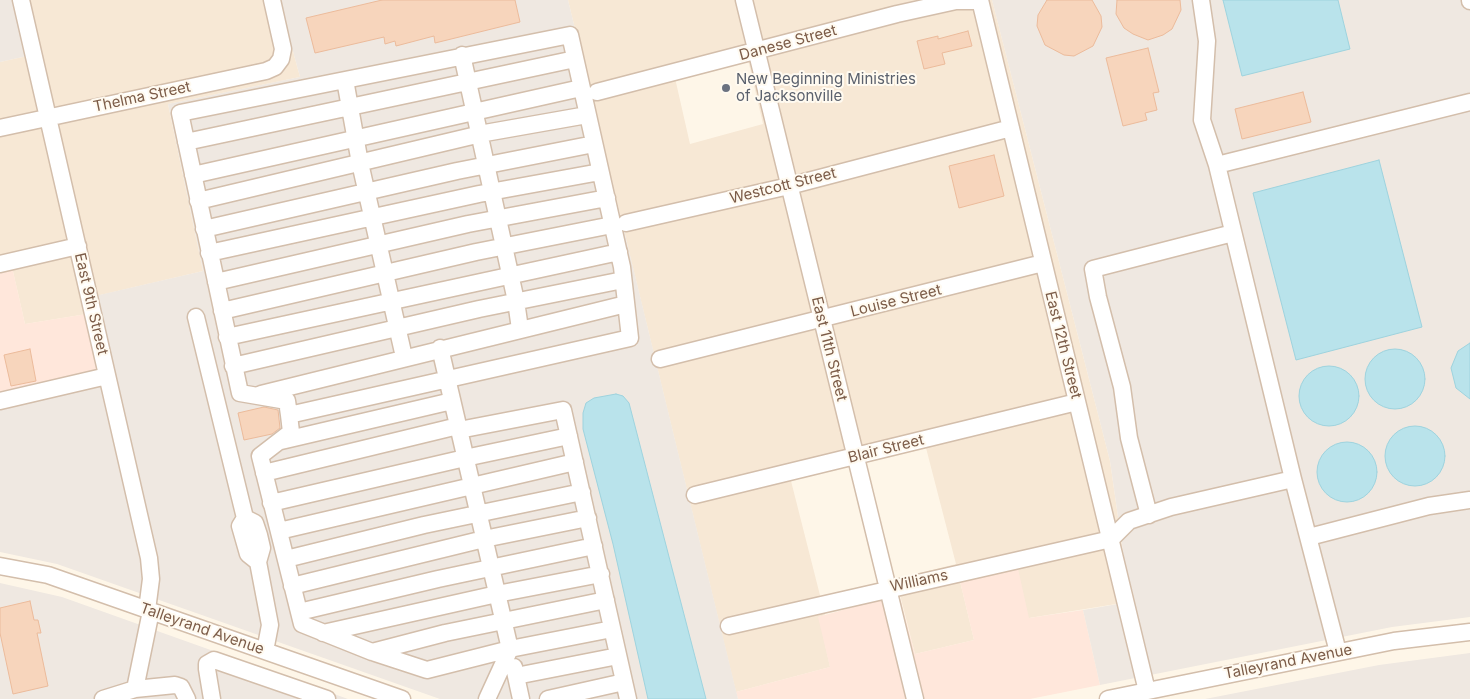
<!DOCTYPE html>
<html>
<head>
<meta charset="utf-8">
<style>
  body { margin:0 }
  canvas { display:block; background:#fef6e8 }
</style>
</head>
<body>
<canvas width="1470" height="699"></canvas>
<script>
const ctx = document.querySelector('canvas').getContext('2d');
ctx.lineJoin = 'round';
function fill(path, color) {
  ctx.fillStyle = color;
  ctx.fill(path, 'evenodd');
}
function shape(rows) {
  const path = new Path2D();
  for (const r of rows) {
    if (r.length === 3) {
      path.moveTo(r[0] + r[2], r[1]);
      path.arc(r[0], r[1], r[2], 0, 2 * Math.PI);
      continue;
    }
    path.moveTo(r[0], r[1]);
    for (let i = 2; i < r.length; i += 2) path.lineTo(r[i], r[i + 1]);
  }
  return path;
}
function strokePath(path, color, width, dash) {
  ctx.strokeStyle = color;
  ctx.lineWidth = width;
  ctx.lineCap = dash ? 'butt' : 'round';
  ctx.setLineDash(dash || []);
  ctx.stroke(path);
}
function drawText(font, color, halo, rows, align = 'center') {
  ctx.font = font + ' Inter,sans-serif';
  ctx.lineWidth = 4;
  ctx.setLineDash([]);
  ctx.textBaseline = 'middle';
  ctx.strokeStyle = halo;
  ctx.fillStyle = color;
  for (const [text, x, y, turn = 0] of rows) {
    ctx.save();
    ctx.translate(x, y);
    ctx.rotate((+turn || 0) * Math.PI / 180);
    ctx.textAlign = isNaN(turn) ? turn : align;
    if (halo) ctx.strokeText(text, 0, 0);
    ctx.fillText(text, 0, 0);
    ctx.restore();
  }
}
fill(shape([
  [15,0,279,0,300,77,168,104,203,271,96,296,99,312,25,324,12,267,0,270,0,62,27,56],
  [568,0,992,0,1110,461,1124,559,1135,601,1029,618,959,577,974,640,915,654,896,579,956,564,925,444,790,477,825,615,819,617,830,667,736,692],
  [748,60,763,124,690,144,675,78]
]), '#f7e8d5');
fill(shape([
  [12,267,25,324,99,312,114,382,0,408,0,270],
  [1017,564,1029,618,1083,610,1100,685,1030,699,738,699,736,692,830,667,818,617,899,594,915,654,974,640,959,577]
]), '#ffe7db');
fill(shape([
  [0,0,15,0,27,56,0,62],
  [279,0,568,0,738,699,440,699,57,564,0,552,0,408,114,382,95,296,203,271,168,104,300,77],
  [992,0,1470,0,1470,617,1392,627,1100,685,1083,610,1135,601,1124,559,1110,461],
  [0,583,62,597,348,699,0,699],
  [1470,653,1470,699,1205,699,1379,665]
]), '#efe8e1');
const water = shape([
  [1223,0,1338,0,1350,49,1242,76,1223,0],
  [1379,160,1422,327,1296,360,1253,193,1379,160],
  [1470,343,1470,399,1456,388,1451,368,1458,351,1470,343],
  [1395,379,30],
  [1329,396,30],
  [616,394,623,396,629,403,706,699,648,699,613,544,583,429,583,413,586,403,594,398,616,394],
  [1415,456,30],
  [1347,472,30]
]);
fill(water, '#b9e3eb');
strokePath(water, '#9ed3de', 1);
const building = shape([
  [382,0,515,0,520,22,435,43,434,36,396,46,395,41,385,44,384,37,315,53,306,18,382,0],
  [1047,0,1092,0,1101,16,1102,27,1093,46,1074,56,1064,55,1045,45,1037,26,1038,15,1047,0],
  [1117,0,1180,0,1181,10,1172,29,1163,35,1148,40,1133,34,1124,28,1116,14,1117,0],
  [968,31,972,46,942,53,945,64,924,69,917,41,938,36,938,39,968,31],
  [1148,48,1159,92,1153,93,1157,110,1145,113,1147,120,1123,126,1106,58,1148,48],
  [1303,92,1311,122,1242,139,1235,109,1303,92],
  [994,155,1004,196,959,208,949,166,994,155],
  [30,349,36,381,11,386,4,355,30,349],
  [264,407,278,410,280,428,272,434,244,440,238,413,264,407],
  [30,601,34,620,38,620,41,633,37,633,48,686,13,694,0,633,0,608,30,601]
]);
fill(building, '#f7d5bc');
strokePath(building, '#ecbb9b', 1);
const minor = shape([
  [21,0,149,558,151,579,147,610],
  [744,0,915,699],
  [980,0,1147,691],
  [1201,0,1207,41,1202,120,1217,165],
  [1470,0,1470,1],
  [462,55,516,301,520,329],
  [345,80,360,163,404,357],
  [597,92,897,14,956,1,980,1],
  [0,128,266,71,275,67,281,59,283,49,272,0],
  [186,142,575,59],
  [193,175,581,88],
  [198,201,485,133,587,115],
  [626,223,789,186,1011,128],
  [204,229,457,171,594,144],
  [209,253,479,194,600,172],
  [0,264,78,246],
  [216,282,468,224,607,198],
  [222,311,476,252,612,225],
  [196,317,245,518],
  [227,337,619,252],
  [440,348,510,649,487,699],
  [660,359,1043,263],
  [233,366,479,309,623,280],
  [261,394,626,304],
  [0,401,107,376],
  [289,415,630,338,622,267,570,35,180,113,240,393,287,401,289,415,291,432,260,456,302,624,372,652,427,670,510,649,612,629],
  [459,430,563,410,628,699],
  [281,441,452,401],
  [264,473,458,426],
  [695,495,1077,402],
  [271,503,465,458,569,436],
  [1149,515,1129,438,1122,387,1098,297,1093,269,1233,233],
  [279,531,575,462],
  [1309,537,1429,506,1470,500],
  [286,559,424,525,582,492],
  [258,562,262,548,259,535,255,523,245,518,240,526,248,554,258,562,270,625,265,651],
  [0,566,48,575,402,699],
  [292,586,484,539,588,518],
  [299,612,438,579,594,546],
  [729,626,1111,539,1129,521,1171,507,1293,479],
  [323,633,497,594,601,574],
  [372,652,445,633,606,600],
  [1338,652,1293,479,1217,165,1470,102],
  [514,667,521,699],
  [516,676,618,656],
  [135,689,151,611],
  [103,699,135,689,175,685,181,687,187,699],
  [212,699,207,669,207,664,214,660,327,699],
  [548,699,624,682],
  [1108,699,1394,641,1470,632]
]);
strokePath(minor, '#d3beab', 19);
strokePath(minor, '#fff', 16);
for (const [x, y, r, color] of [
  [726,88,5,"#6b7280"]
]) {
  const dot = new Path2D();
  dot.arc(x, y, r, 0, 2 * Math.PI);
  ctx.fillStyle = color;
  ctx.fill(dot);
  strokePath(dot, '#fffaf0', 2);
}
drawText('15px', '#7c5c48', '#fffaf0', [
  ["Danese Street",788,43,-15],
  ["Thelma Street",142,97,-12],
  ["Westcott Street",783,186,-14],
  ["Louise Street",896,301,-14],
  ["East 9th Street",91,304,77],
  ["East 12th Street",1063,345,76],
  ["East 11th Street",829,349,76],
  ["Blair Street",886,449,-14],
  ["Williams",919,581,-12],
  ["Talleyrand Avenue",202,629,19],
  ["Talleyrand Avenue",1288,662,-11]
]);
drawText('15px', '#5b616d', '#fffaf0', [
  ["New Beginning Ministries",736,79],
  ["of Jacksonville",736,96]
], 'left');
</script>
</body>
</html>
